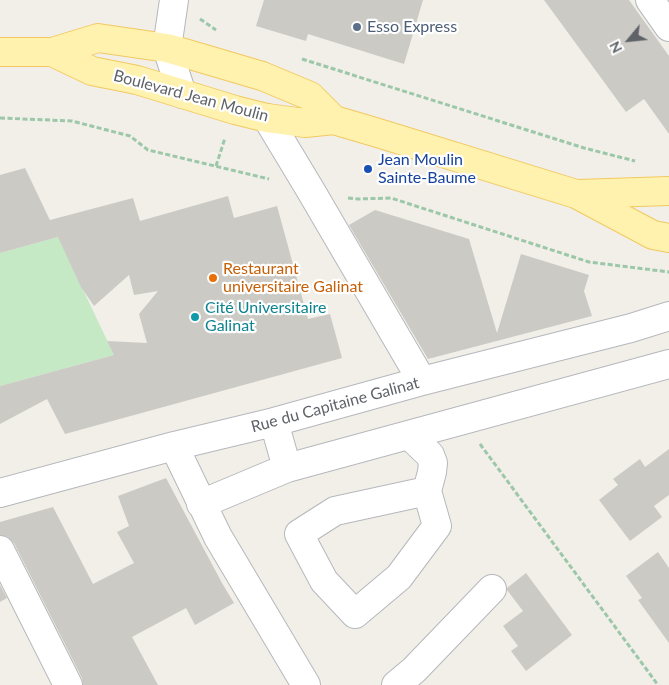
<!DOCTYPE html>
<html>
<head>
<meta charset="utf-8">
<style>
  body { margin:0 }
  #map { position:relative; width:669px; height:685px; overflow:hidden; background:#f1efe8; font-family:Lato,sans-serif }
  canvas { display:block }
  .north { position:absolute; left:604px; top:15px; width:50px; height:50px; -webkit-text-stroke:4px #fff; paint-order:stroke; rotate:242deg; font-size:14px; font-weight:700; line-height:20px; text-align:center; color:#5f6368 }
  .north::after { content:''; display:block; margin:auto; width:18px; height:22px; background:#5f6368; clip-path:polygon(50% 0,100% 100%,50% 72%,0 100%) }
</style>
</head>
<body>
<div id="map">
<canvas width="669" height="685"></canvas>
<div class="north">N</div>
</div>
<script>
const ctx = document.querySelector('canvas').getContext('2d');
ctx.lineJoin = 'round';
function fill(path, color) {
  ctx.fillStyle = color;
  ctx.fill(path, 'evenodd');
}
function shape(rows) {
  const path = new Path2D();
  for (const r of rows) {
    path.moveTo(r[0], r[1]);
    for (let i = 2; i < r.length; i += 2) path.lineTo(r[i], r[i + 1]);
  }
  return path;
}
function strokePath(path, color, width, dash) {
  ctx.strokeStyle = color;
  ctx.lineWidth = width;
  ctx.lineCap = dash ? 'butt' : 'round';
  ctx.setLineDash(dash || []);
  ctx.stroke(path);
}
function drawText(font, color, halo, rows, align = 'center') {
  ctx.font = font + ' Lato,sans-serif';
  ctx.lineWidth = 4.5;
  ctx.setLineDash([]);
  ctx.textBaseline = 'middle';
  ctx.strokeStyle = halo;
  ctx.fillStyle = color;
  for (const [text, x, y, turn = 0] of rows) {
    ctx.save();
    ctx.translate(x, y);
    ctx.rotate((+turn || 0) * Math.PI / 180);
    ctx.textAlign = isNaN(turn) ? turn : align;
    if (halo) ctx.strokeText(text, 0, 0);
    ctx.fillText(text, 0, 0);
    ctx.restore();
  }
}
fill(shape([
  [58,237,114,355,0,386,0,253]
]), '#c5e8c5');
fill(shape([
  [264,0,423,0,404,64,308,34,306,41,256,26],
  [544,0,629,0,669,56,669,134,644,99,626,112],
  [25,168,58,237,0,253,0,175],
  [228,196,234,218,277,206,308,319,330,314,342,358,65,434,47,399,0,424,0,386,114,355,107,341,147,343,139,314,158,291,134,295,129,275,94,306,81,287,50,220,133,198,140,221],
  [375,210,469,239,497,333,521,254,589,275,584,291,592,316,428,359,349,225],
  [669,449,669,495,654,506,662,517,630,541,599,500,618,485,613,479,640,459,645,467],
  [166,478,222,583,234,603,195,625,186,608,132,637,158,685,83,685,82,678,14,543,8,537,0,535,0,522,53,507,93,584,134,563,117,532,129,526,118,496],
  [658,552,669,568,669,643,638,600,642,598,626,576],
  [526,573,572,635,526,671,511,651,518,646,503,626,523,611,507,590,507,588],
  [0,585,7,598,0,602]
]), '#cccac5');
const minor = shape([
  [174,0,167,48,182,94],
  [650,0,669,27],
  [267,118,311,191,422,381],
  [274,422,287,468],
  [409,435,430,455,433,463,432,472,427,491,335,511,299,534,324,581,355,614,399,577,437,526,427,491],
  [174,446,218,537,306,685],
  [0,493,174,446,274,422,422,381,631,328,669,316],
  [201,504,287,468,669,364],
  [0,550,68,685],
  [396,685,414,670,492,589]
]);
const major = shape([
  [0,52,52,52,98,38,167,48,262,76,310,96,334,120],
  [52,52,92,71,137,80,235,110,267,118,305,123,334,120,378,133,576,194,653,235,669,238],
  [578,194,669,191]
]);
strokePath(minor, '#b5b8bc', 30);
strokePath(major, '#f2c960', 30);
strokePath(shape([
  [200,19,216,30],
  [302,59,584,148,635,161],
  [0,118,72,121,130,136,148,150,269,179],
  [216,166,225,138],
  [348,198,358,199,391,198,589,262,669,272],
  [480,444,658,685]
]), '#9cc7a9', 3, [5, 2.5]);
strokePath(minor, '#fff', 28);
strokePath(major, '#fff2af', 28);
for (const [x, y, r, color] of [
  [357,27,5,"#5c6f8a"],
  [368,169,5,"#1a4fb4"],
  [213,278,5,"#e8710a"],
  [195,317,5,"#0f9aa8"]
]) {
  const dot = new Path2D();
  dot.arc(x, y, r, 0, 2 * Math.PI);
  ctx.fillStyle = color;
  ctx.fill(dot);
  strokePath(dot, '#fff', 2);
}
drawText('16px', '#4e5e75', '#fff', [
  ["Esso Express",367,27]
], 'left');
drawText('16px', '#5f6368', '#fff', [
  ["Boulevard Jean Moulin",191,96,15],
  ["Rue du Capitaine Galinat",335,405,-15]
]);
drawText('16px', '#164399', '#fff', [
  ["Jean Moulin",378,160],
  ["Sainte-Baume",378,178]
], 'left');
drawText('16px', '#c56008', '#fff', [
  ["Restaurant",223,269],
  ["universitaire Galinat",223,287]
], 'left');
drawText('16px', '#0d838f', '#fff', [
  ["Cité Universitaire",205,308],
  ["Galinat",205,326]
], 'left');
</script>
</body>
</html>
